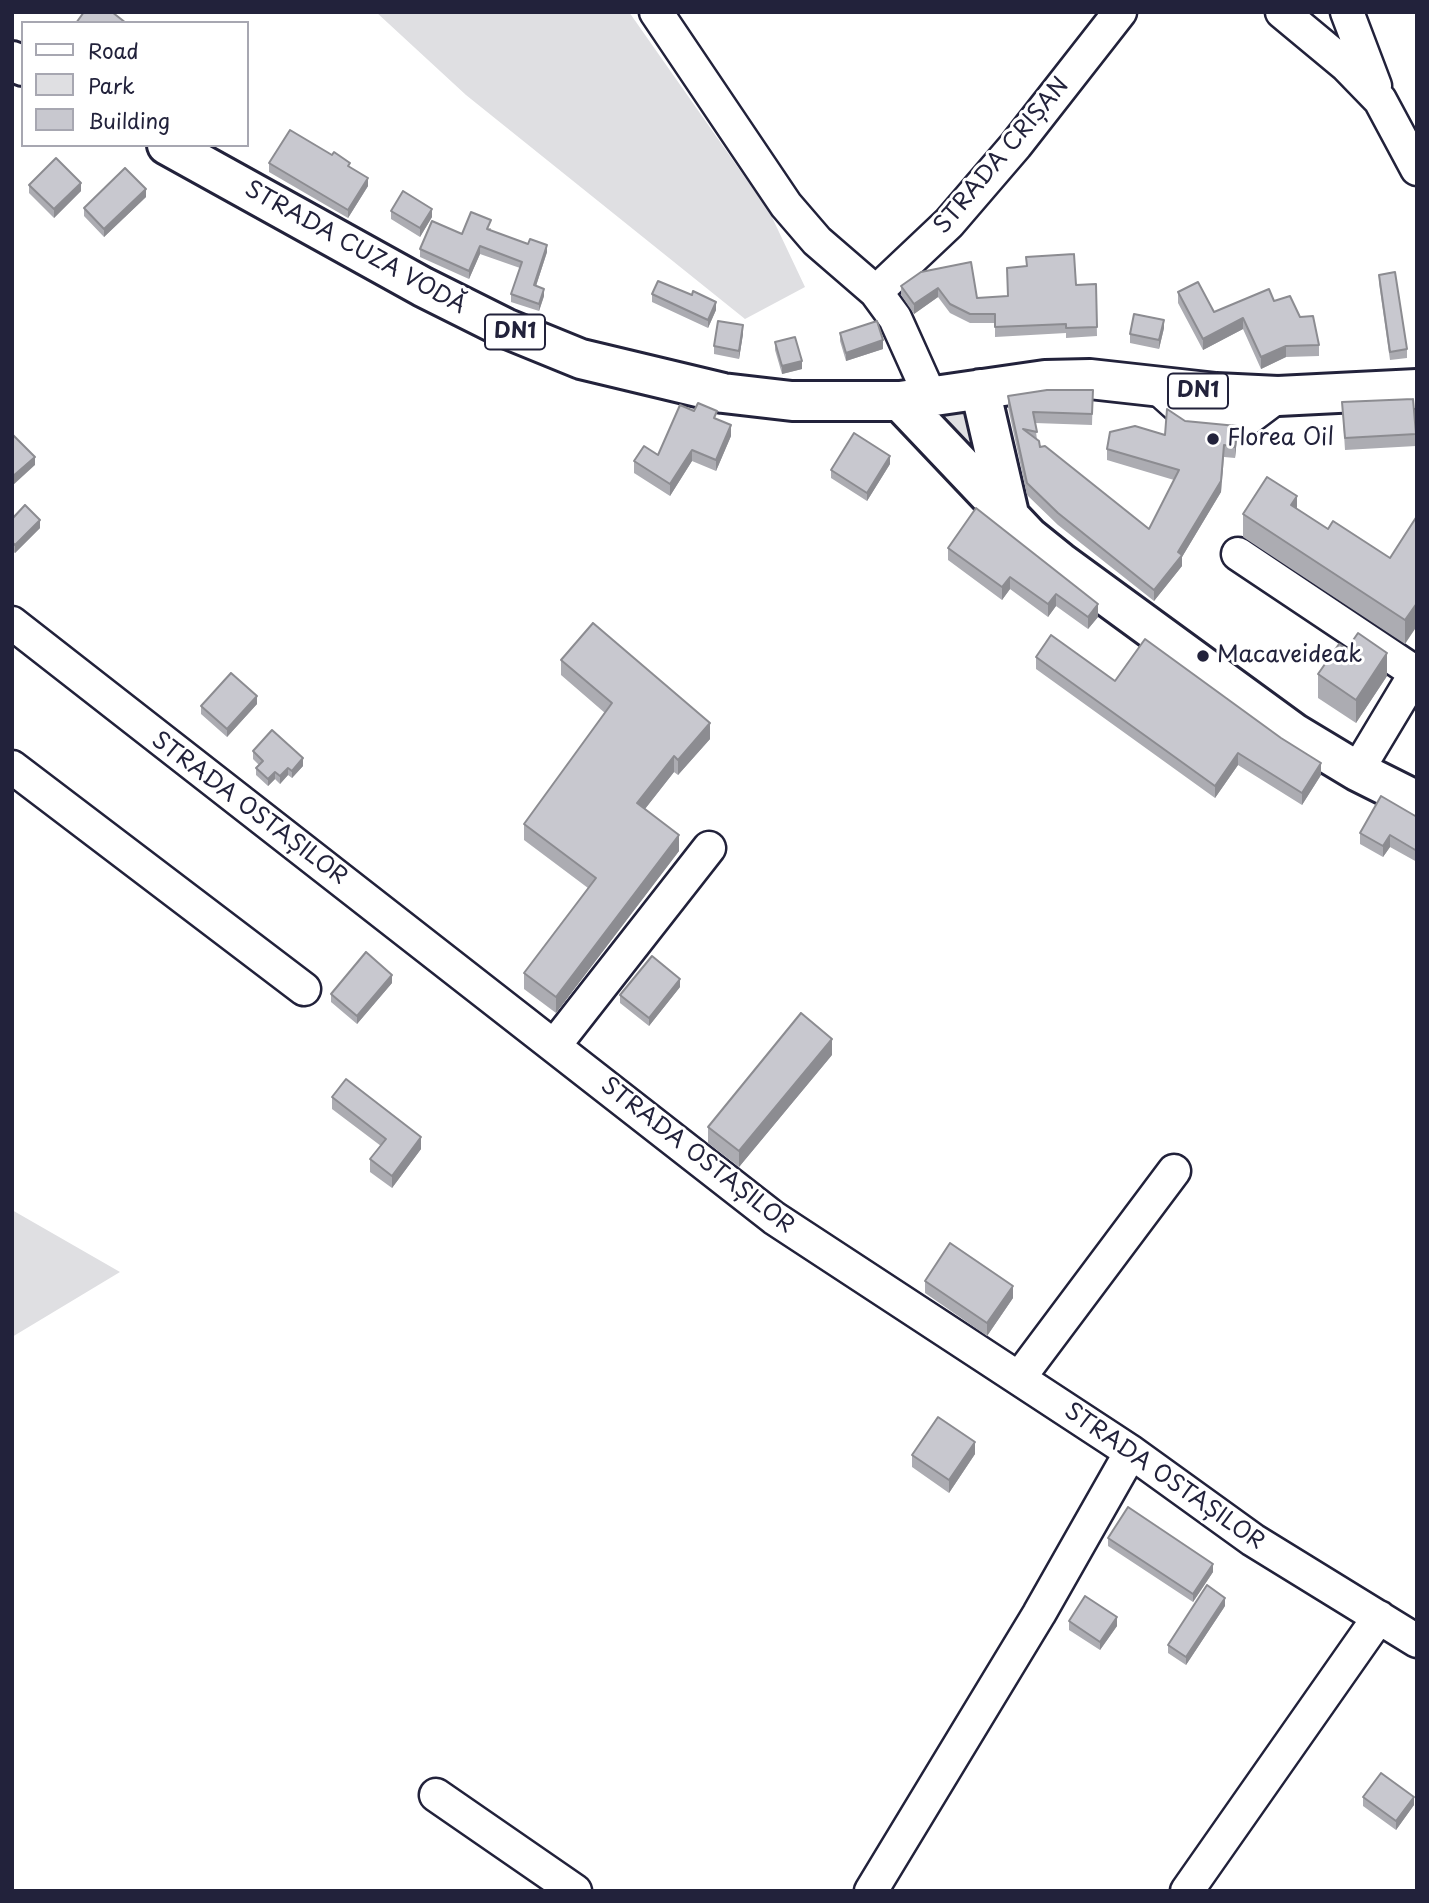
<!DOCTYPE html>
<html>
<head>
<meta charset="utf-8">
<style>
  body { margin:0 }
  #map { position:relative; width:1429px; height:1903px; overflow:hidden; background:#fff; font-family:"Playpen Sans",sans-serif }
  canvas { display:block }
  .frame { position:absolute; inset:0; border:14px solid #22223b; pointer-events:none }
  .legend { position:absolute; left:21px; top:21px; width:228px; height:126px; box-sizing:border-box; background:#fff; border:2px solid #a7a7b1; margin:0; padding:9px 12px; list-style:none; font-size:21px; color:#22223b }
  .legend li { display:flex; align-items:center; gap:14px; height:35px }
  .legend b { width:35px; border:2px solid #a7a7b1 }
</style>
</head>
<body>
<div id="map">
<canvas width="1429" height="1903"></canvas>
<div class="frame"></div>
<ul class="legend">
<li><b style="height:9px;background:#fff"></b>Road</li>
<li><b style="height:19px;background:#dfdfe2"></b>Park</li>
<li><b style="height:19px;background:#c8c8cf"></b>Building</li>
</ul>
</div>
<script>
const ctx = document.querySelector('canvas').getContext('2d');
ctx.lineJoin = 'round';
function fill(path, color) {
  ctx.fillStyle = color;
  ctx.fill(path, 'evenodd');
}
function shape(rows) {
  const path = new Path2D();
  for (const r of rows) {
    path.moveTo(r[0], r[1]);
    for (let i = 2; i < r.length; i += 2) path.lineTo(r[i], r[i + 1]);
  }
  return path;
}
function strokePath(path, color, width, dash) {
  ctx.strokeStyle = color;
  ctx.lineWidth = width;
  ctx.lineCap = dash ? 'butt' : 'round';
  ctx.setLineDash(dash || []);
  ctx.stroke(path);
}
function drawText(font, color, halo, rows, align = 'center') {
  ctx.font = font + ' "Playpen Sans",sans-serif';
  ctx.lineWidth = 6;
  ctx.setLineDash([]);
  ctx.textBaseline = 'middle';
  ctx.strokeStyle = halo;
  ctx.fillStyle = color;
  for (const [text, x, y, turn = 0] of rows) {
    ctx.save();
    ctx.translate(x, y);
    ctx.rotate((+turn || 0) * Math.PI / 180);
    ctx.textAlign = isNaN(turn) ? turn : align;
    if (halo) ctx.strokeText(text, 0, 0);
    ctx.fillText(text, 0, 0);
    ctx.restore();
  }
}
fill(shape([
  [376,12,629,12,770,213,805,287,745,319,466,95],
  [963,403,979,448,974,453,941,410],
  [12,1210,120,1272,12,1337]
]), '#dfdfe2');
const minor = shape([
  [656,12,786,205,817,241,876,292,895,318,931,398],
  [1282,12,1347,66,1380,100,1417,169],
  [1347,12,1375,86],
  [876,292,949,223,1016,145,1120,12],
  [1157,387,1187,414,1246,420,1278,396],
  [1238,554,1416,673],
  [12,623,774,1218,1131,1452,1253,1540,1417,1641],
  [12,767,304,989],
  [1357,771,1417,671],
  [554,1046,709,848],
  [1019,1378,1174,1171],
  [436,1795,575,1891],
  [871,1891,1039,1614,1131,1452],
  [1187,1891,1379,1617]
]);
const major = shape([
  [12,61,23,66],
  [167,145,423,287,505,328,581,359,723,393,792,401,900,401,1045,380,1090,379,1216,393,1278,396,1417,389],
  [980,389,1009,514],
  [900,401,1029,537,1060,562,1294,733,1357,771,1417,801]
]);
strokePath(minor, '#22223b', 37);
strokePath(major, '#22223b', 44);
strokePath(minor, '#fff', 32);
strokePath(major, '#fff', 38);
fill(shape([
  [269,163,350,167,368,186,348,218,269,172],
  [29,185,81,191,54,218,29,193],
  [146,197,104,237,84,216,84,208],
  [391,211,432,217,420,237,391,219],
  [491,228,490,231,547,252,536,286,544,296,539,311,511,302,511,294,520,268,480,254,469,279,420,257,420,249,462,234],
  [1026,257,1076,285,1096,284,1097,336,1066,338,1066,333,995,337,995,323,970,323,950,313,938,297,914,314,901,295,901,286,921,272,977,298,1008,296,1007,268,1026,266],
  [1379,275,1407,349,1407,358,1390,360,1379,283],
  [1178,292,1214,312,1274,301,1300,317,1319,345,1319,356,1286,357,1261,369,1243,329,1203,350,1178,303],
  [652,294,716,310,708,328,652,302],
  [1164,328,1159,349,1130,343,1130,334],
  [840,333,883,349,846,361,840,341],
  [743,334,739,359,714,354,714,346],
  [775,342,802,369,782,374,775,350],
  [1093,390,1092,425,1035,423,1037,440,1040,447,1149,529,1174,480,1107,460,1107,449,1165,435,1185,421,1237,438,1235,458,1224,457,1221,492,1182,557,1182,566,1154,601,1058,525,1027,495,1008,407,1008,396],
  [1342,402,1416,434,1416,446,1345,450],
  [717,419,731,436,716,471,692,461,670,496,634,473,634,461,658,455],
  [890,464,867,501,831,478,831,470],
  [976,508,1098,617,1088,629,1056,606,1048,617,1010,589,1002,600,948,560,948,548],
  [1297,509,1328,529,1390,558,1417,516,1405,644,1243,537,1243,514],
  [12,519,40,528,15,553,12,551],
  [1036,657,1321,775,1302,805,1238,765,1215,798,1036,669],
  [561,660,710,739,678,775,674,772,645,809,679,851,556,1013,524,989,524,973,588,888,524,840,524,824,605,713,561,675],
  [1318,674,1387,676,1356,723,1318,698],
  [257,704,227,737,201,714,201,706],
  [253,751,303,766,292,778,288,775,280,784,275,779,268,786,256,775,256,768,259,765,253,759],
  [1417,817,1417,862,1390,847,1383,857,1360,844,1360,833],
  [392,983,357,1024,331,1002,331,994],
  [680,987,649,1026,620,1003,620,995],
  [832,1055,739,1167,708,1143,708,1127],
  [332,1097,421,1149,392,1188,370,1172,370,1159,381,1146,332,1109],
  [925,1281,1013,1298,987,1336,925,1293],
  [975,1454,949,1493,912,1467,912,1455],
  [1108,1538,1213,1572,1193,1602,1108,1546],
  [1225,1606,1186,1665,1168,1653,1168,1645],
  [1069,1621,1117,1626,1100,1650,1069,1630],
  [1363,1797,1414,1805,1396,1830,1363,1806]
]), '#acacb2');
fill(shape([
  [368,178,368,186,348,218,348,210],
  [81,183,81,191,54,218,54,209],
  [146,189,146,197,104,237,104,229],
  [432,209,432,217,420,237,420,228],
  [547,245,547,252,534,292,534,285],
  [480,246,480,254,469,279,469,271],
  [938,288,938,297,914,314,914,304],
  [544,289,544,296,539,311,539,304],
  [716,302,716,310,708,328,708,320],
  [1243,318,1243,329,1203,350,1203,339],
  [1164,320,1164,328,1159,349,1159,340],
  [743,325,743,334,739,359,739,351],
  [883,340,883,349,846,361,846,353],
  [1286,346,1286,357,1261,369,1261,357],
  [802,361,802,369,782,374,782,366],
  [731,425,731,436,716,471,716,460],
  [1237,426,1237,438,1235,458,1235,447],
  [1224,445,1221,492,1182,557,1182,566,1154,601,1154,590,1178,552],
  [692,450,692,461,670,496,670,484],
  [890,456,890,464,867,501,867,493],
  [35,457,35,465,12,486,12,477],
  [1297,496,1297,520,1291,505],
  [40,520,40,528,15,553,15,545],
  [1010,577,1010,589,1002,600,1002,587],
  [1056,594,1056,606,1048,617,1048,604],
  [1417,603,1417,626,1405,644,1405,620],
  [1098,604,1098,617,1088,629,1088,617],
  [1387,653,1387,676,1356,723,1356,700],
  [257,696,257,704,227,737,227,729],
  [710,723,710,739,678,775,678,760],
  [1238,753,1238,765,1215,798,1215,786],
  [674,756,674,772,637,819,637,803],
  [303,758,303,766,292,778,292,771],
  [1321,763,1321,775,1302,805,1302,793],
  [288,768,288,775,280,784,280,776],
  [275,772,275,779,268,786,268,779],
  [679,835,679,851,556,1013,556,997],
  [1390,835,1390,847,1383,857,1383,846],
  [392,975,392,983,357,1024,357,1016],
  [680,979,680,987,649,1026,649,1018],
  [832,1039,832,1055,739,1167,739,1151],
  [421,1137,421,1149,392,1188,392,1176],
  [1013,1286,1013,1298,987,1336,987,1323],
  [975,1442,975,1454,949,1493,949,1480],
  [1213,1564,1213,1572,1193,1602,1193,1594],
  [1225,1598,1225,1606,1186,1665,1186,1657],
  [1117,1617,1117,1626,1100,1650,1100,1642],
  [1414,1797,1414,1805,1396,1830,1396,1821]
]), '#8c8c91');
const building = shape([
  [84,12,112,12,126,23,76,23,84,12],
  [290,130,332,155,334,152,350,163,348,166,368,178,348,210,269,163,290,130],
  [56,158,81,183,54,209,29,185,56,158],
  [125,168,146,189,104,229,84,208,125,168],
  [403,191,432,209,420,228,391,211,403,191],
  [471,212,491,220,487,229,528,244,530,239,547,245,534,285,544,289,539,304,511,294,522,262,480,246,469,271,420,249,432,221,462,234,471,212],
  [1074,254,1076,285,1096,284,1097,327,1066,328,1066,324,995,327,995,314,970,314,950,304,938,288,914,304,901,286,921,272,971,262,977,298,1008,296,1007,268,1027,266,1026,257,1074,254],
  [1395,272,1407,349,1390,352,1379,275,1395,272],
  [658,281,692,295,693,291,716,302,708,320,652,294,658,281],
  [1198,282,1214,312,1269,289,1274,301,1290,296,1300,317,1313,316,1319,345,1286,346,1261,357,1243,318,1203,339,1178,292,1198,282],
  [1134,314,1164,320,1159,340,1130,334,1134,314],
  [718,321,743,325,739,351,714,346,718,321],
  [877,321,883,340,846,353,840,333,877,321],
  [795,337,802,361,782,366,775,342,795,337],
  [1047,390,1093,390,1092,414,1033,412,1037,432,1023,429,1039,441,1040,447,1045,446,1149,529,1179,470,1107,449,1110,432,1135,426,1165,435,1167,409,1185,421,1237,426,1235,447,1224,445,1221,481,1178,552,1182,555,1154,590,1058,513,1027,483,1008,396,1047,390],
  [1413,399,1416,434,1345,438,1342,402,1413,399],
  [698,403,717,411,714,418,731,425,716,460,692,450,670,484,634,461,644,446,658,455,680,405,694,411,698,403],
  [854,433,890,456,867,493,831,470,854,433],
  [12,434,35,457,12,477,12,434],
  [1267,477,1297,496,1291,505,1328,529,1333,521,1390,558,1417,516,1417,603,1405,620,1243,514,1267,477],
  [25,505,40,520,15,545,12,542,12,519,25,505],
  [976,508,1098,604,1088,617,1056,594,1048,604,1010,577,1002,587,948,548,976,508],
  [593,623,710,723,678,760,674,756,637,803,679,835,556,997,524,973,596,878,524,824,612,703,561,660,593,623],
  [1358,633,1387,653,1356,700,1318,674,1339,644,1347,649,1358,633],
  [1051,635,1115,681,1145,639,1281,738,1321,763,1302,793,1238,753,1215,786,1036,657,1051,635],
  [231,673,257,696,227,729,201,706,231,673],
  [272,730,303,758,292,771,288,768,280,776,275,772,268,779,256,768,263,761,253,751,272,730],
  [1381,796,1417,817,1417,851,1390,835,1383,846,1360,833,1381,796],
  [366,952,392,975,357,1016,331,994,366,952],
  [652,956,680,979,649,1018,620,995,652,956],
  [801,1013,832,1039,739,1151,708,1127,801,1013],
  [346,1079,421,1137,392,1176,370,1159,386,1139,332,1097,346,1079],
  [950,1243,1013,1286,987,1323,925,1281,950,1243],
  [938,1417,975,1442,949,1480,912,1455,938,1417],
  [1128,1507,1213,1564,1193,1594,1108,1538,1128,1507],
  [1207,1585,1225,1598,1186,1657,1168,1645,1207,1585],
  [1085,1596,1117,1617,1100,1642,1069,1621,1085,1596],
  [1381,1773,1414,1797,1396,1821,1363,1797,1381,1773]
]);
fill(building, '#c8c8cf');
strokePath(building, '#8c8c91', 2);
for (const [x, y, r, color] of [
  [1213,439,7,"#22223b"],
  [1203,656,7,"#22223b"]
]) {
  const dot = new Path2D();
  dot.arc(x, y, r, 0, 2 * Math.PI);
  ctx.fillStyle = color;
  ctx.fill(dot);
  strokePath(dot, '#fff', 2.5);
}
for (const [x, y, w] of [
  [515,332,60],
  [1198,391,60]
]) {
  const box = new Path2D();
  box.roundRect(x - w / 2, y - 17.5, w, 35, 5);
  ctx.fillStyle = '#fff';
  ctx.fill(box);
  strokePath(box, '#22223b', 2);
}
drawText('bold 21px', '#22223b', null, [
  ["DN1",515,332],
  ["DN1",1198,391]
]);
drawText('23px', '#22223b', '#fff', [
  ["STRADA CRIȘAN",1002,156,-50],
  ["STRADA CUZA VODĂ",355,248,29],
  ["STRADA OSTAȘILOR",249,809,37],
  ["STRADA OSTAȘILOR",697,1156,38],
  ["STRADA OSTAȘILOR",1164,1477,35]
]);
drawText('23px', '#22223b', '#fff', [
  ["Florea Oil",1227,439],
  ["Macaveideak",1217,656]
], 'left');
</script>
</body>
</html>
